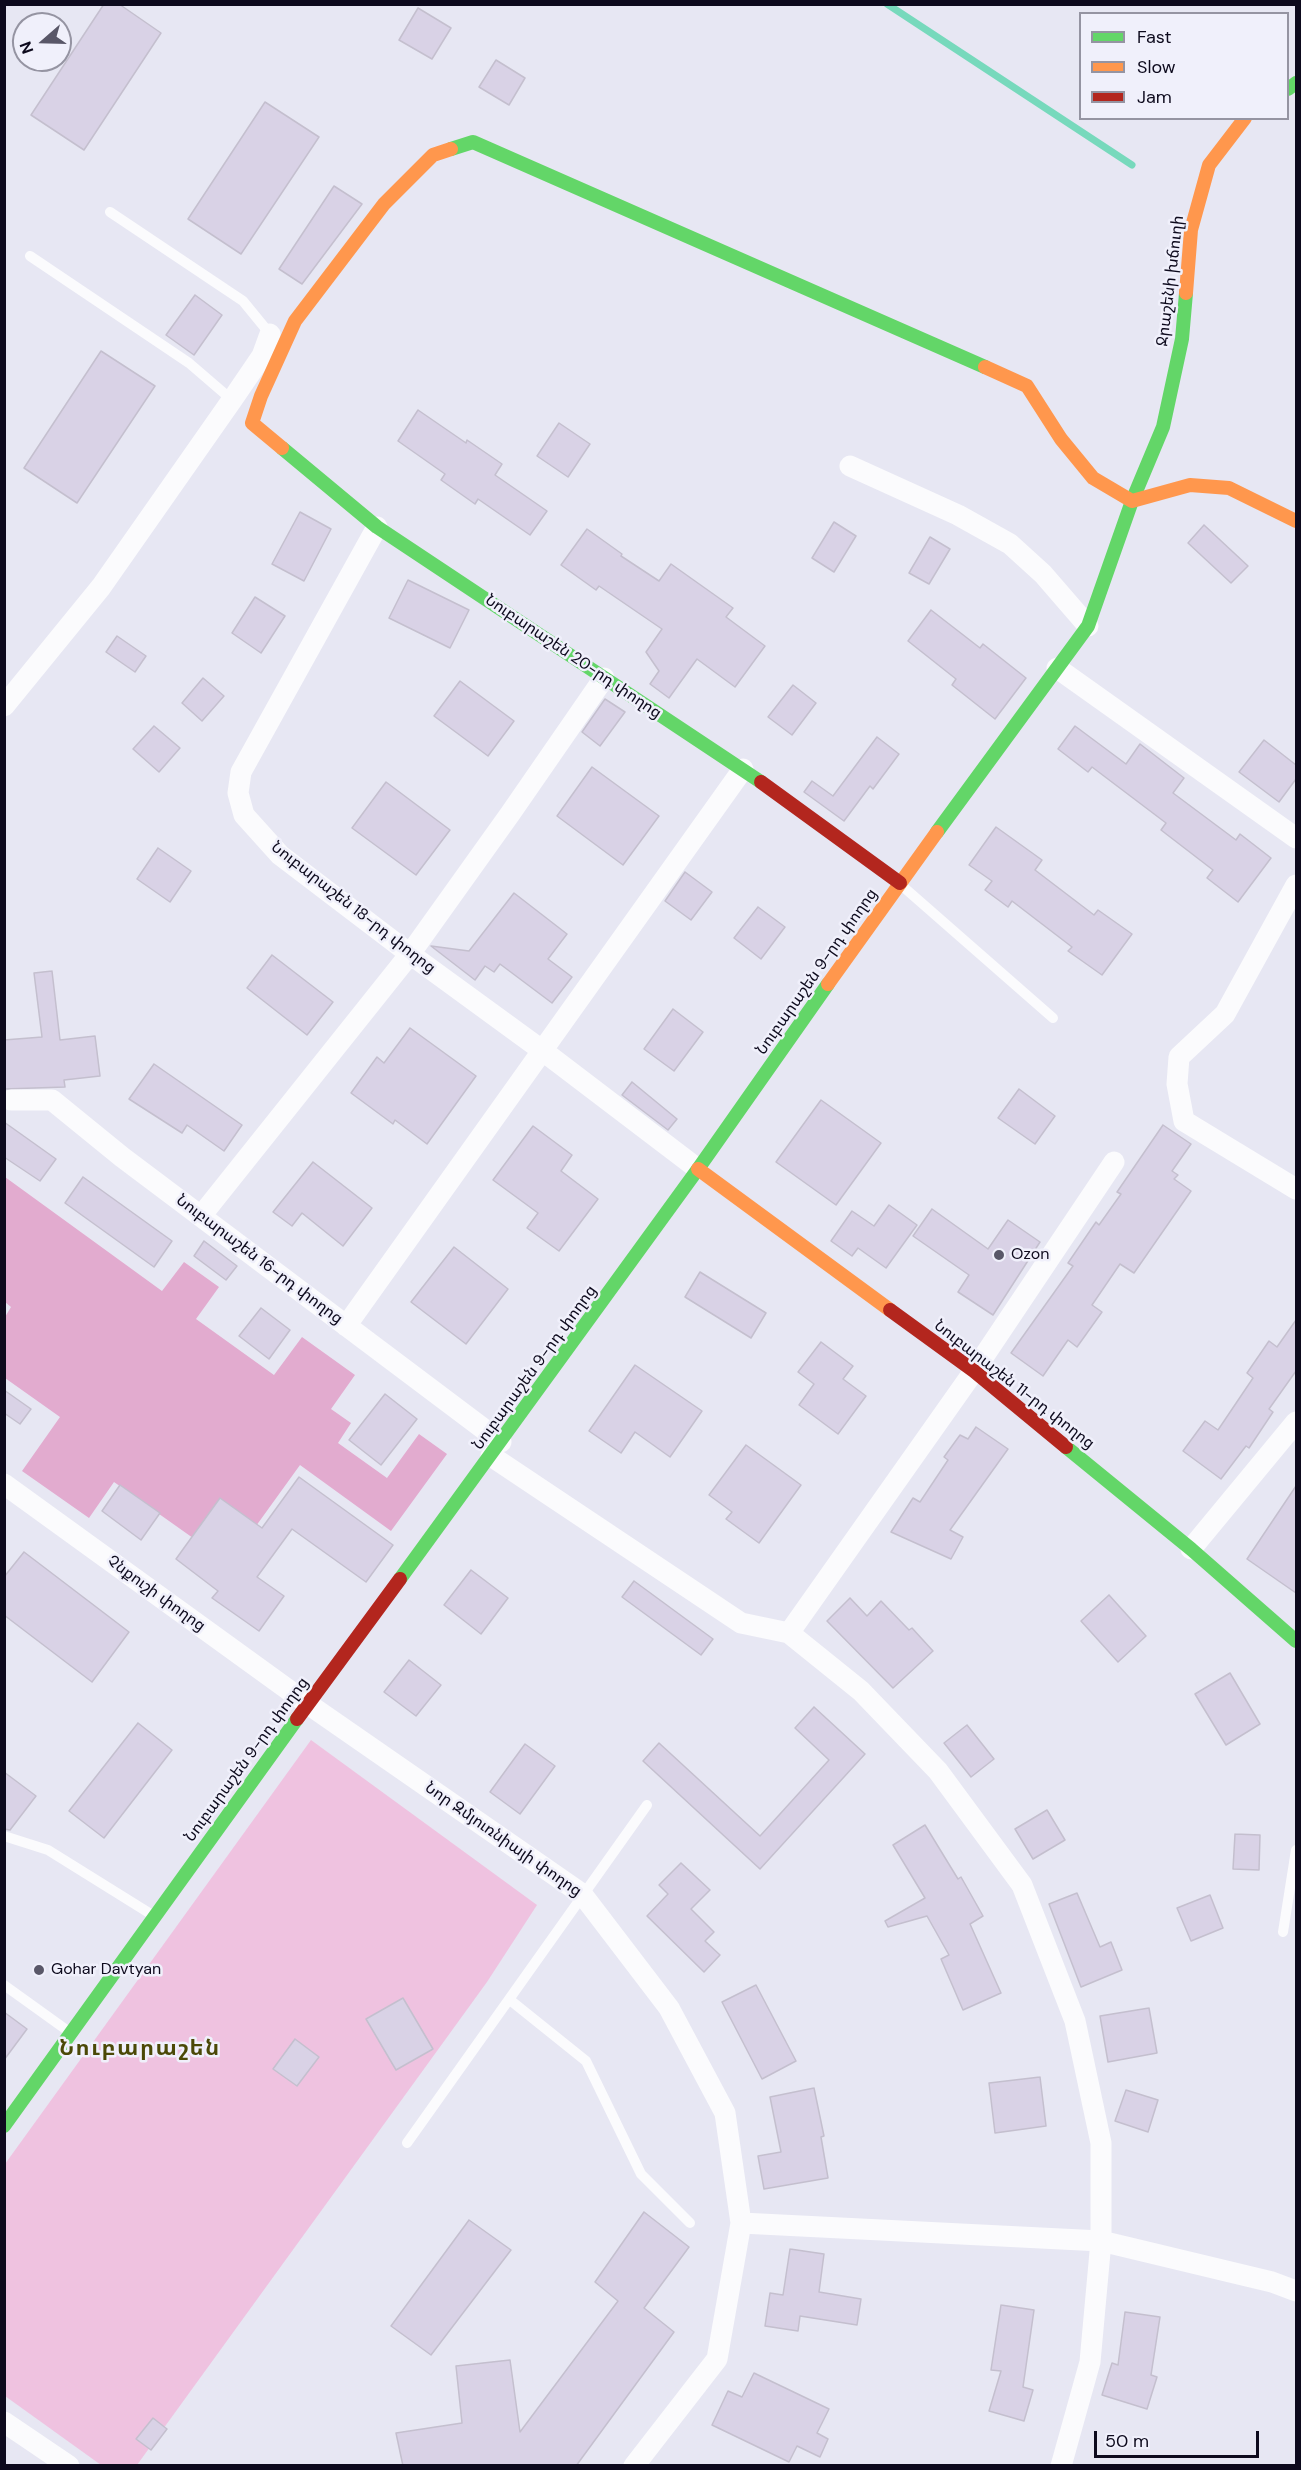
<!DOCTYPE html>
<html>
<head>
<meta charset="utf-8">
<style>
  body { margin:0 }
  #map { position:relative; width:1301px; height:2470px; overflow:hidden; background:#e7e7f3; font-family:"DM Sans",sans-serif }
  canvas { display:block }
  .frame { position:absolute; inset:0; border:6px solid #0d0a1d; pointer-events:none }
  .legend { position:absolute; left:1079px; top:12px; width:210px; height:108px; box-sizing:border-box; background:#f0f0fb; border:2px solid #9594a2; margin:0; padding:8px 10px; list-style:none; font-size:18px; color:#0d0a1d }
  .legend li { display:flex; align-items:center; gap:12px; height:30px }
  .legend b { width:30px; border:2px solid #9594a2 }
  .north { position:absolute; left:12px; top:12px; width:60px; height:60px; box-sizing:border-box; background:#f0f0fb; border:2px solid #9594a2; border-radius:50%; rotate:250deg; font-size:16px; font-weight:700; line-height:24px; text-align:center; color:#0d0a1d }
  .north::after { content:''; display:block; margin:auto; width:21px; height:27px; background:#595768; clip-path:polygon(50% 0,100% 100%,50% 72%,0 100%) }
  .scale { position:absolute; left:1094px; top:2431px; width:165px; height:27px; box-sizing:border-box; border:3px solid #0d0a1d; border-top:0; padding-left:8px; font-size:18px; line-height:21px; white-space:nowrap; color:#0d0a1d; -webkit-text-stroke:4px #f0f0fb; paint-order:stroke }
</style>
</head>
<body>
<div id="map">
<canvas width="1301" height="2470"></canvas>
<div class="frame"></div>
<ul class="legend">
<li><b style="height:8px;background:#63d668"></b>Fast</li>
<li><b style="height:8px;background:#ff974d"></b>Slow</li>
<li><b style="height:8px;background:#b3261e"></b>Jam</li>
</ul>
<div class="north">N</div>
<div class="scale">50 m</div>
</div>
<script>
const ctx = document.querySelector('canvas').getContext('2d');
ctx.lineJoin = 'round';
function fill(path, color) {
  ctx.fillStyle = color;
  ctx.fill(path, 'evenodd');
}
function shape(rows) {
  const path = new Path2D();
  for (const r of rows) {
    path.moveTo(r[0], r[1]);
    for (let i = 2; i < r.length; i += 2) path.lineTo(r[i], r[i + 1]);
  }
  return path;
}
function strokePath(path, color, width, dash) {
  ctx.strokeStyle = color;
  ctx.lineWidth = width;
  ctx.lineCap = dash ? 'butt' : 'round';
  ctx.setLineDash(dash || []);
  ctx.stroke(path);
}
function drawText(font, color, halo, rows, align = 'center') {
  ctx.font = font + ' "DM Sans","Noto Sans Armenian",sans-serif';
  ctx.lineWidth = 5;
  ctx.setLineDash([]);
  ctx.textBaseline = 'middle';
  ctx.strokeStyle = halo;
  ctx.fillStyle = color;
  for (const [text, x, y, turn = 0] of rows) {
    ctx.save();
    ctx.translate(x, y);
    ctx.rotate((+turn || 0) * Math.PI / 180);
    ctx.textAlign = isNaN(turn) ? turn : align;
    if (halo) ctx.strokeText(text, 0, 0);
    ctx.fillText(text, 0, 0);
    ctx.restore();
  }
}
fill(shape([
  [311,1740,537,1905,487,1982,137,2465,101,2465,5,2396,5,2164]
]), '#efc2e0');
fill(shape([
  [5,1177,162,1291,184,1262,219,1287,196,1319,274,1375,302,1337,355,1375,331,1409,351,1423,338,1443,387,1478,419,1434,447,1454,391,1531,300,1465,256,1526,193,1538,114,1482,89,1518,22,1471,60,1417,5,1378,5,1317,11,1307,5,1302]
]), '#e2abcf');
strokePath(shape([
  [887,4,1132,165]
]), '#77d9bc', 7);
const building = shape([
  [104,4,119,4,161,33,84,150,31,115,104,4],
  [418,8,451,28,432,59,399,40,418,8],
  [496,60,525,78,509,105,479,87,496,60],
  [265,102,319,137,241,254,188,219,265,102],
  [334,186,362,204,302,284,279,269,334,186],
  [195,295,222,315,194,355,166,335,195,295],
  [101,351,155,386,77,503,24,468,101,351],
  [418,410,466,443,467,440,502,464,495,475,547,511,530,535,478,499,475,504,441,480,445,474,398,441,418,410],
  [559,423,590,444,568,477,537,456,559,423],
  [300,512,331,529,304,581,272,564,300,512],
  [834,522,856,536,834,572,812,558,834,522],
  [1204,525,1248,566,1231,583,1188,543,1204,525],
  [587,529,622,554,621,556,659,581,671,564,733,608,726,617,765,646,735,687,697,659,669,698,650,684,659,671,646,652,662,629,599,586,596,590,561,565,587,529],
  [930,537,950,549,929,584,909,573,930,537],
  [408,580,469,610,450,648,389,618,408,580],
  [255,597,285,616,261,653,232,633,255,597],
  [931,610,980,648,983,644,1026,678,995,719,952,685,956,679,908,641,931,610],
  [117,636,146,656,135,672,106,652,117,636],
  [203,678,224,696,202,721,182,703,203,678],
  [460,681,514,721,488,756,434,716,460,681],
  [793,685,816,703,792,735,768,717,793,685],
  [605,699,625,712,600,746,582,732,605,699],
  [154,726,180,748,159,772,133,749,154,726],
  [1075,726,1126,764,1140,744,1184,778,1173,793,1236,840,1240,834,1271,858,1238,902,1207,878,1213,870,1161,830,1166,823,1092,767,1088,772,1058,749,1075,726],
  [877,737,899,754,873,789,870,786,844,821,804,792,812,781,833,796,877,737],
  [1264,740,1296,765,1296,779,1279,802,1239,772,1264,740],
  [592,767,659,816,623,865,557,816,592,767],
  [386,782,450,830,416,875,352,828,386,782],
  [996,827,1042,860,1035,870,1094,915,1098,910,1132,934,1102,975,1068,951,1072,947,1012,901,1008,907,985,890,992,881,969,865,996,827],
  [158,848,191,871,170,902,137,879,158,848],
  [685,872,712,892,691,920,665,901,685,872],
  [514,893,567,934,548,959,572,977,552,1003,500,964,494,972,485,966,475,980,431,946,469,951,514,893],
  [758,907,785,927,761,959,734,938,758,907],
  [272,955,333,1002,307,1035,247,988,272,955],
  [52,971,60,1040,95,1036,100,1076,64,1080,65,1087,4,1089,4,1040,42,1037,34,973,52,971],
  [673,1009,703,1032,674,1071,644,1049,673,1009],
  [410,1028,476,1076,427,1144,395,1120,393,1124,351,1093,377,1057,384,1063,410,1028],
  [154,1064,242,1125,224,1151,187,1125,182,1133,129,1099,154,1064],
  [632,1082,677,1119,668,1130,622,1095,632,1082],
  [1019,1089,1055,1116,1035,1144,998,1118,1019,1089],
  [821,1100,881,1143,836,1205,776,1162,821,1100],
  [4,1122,56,1159,40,1181,4,1157,4,1122],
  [1163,1125,1191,1144,1172,1171,1178,1175,1174,1179,1191,1191,1134,1273,1120,1264,1092,1305,1102,1312,1077,1347,1068,1340,1043,1376,1011,1353,1073,1266,1068,1263,1096,1222,1099,1225,1121,1194,1117,1192,1163,1125],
  [533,1126,572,1155,561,1171,598,1199,559,1251,527,1228,538,1213,493,1180,533,1126],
  [313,1162,372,1208,343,1246,302,1213,292,1226,273,1212,313,1162],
  [83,1177,172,1241,154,1267,65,1203,83,1177],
  [889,1205,917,1225,886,1268,858,1248,852,1256,831,1241,852,1211,874,1226,889,1205],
  [932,1209,988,1249,1008,1220,1040,1242,993,1315,958,1292,969,1275,913,1236,932,1209],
  [204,1241,237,1266,226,1280,194,1256,204,1241],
  [454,1247,508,1289,466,1344,411,1302,454,1247],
  [700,1272,766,1313,751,1338,685,1297,700,1272],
  [261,1308,290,1330,269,1359,239,1336,261,1308],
  [1296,1320,1296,1371,1269,1409,1273,1412,1249,1448,1246,1446,1221,1479,1183,1451,1205,1421,1218,1430,1253,1378,1247,1373,1269,1341,1277,1347,1296,1320],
  [821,1342,853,1366,843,1379,866,1396,838,1434,799,1405,814,1384,798,1372,821,1342],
  [635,1365,702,1411,670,1457,635,1432,621,1453,589,1431,635,1365],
  [4,1390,31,1409,20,1424,4,1413,4,1390],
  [385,1394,417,1419,381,1465,349,1440,385,1394],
  [976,1427,1008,1449,950,1530,963,1537,951,1559,891,1532,913,1498,920,1502,948,1460,944,1457,960,1435,968,1439,976,1427],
  [746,1445,801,1485,759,1543,726,1519,732,1512,709,1495,746,1445],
  [299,1477,393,1545,366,1582,292,1529,257,1577,284,1596,259,1631,212,1598,218,1591,176,1559,220,1498,262,1528,299,1477],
  [120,1485,160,1513,141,1540,102,1511,120,1485],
  [1296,1486,1296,1593,1247,1559,1296,1486],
  [24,1552,129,1632,92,1682,4,1615,4,1577,24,1552],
  [471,1570,508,1598,481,1634,444,1605,471,1570],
  [634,1581,713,1639,701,1655,622,1597,634,1581],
  [1109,1595,1146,1636,1118,1662,1081,1621,1109,1595],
  [850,1598,867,1616,881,1601,909,1630,912,1628,933,1651,893,1688,827,1621,850,1598],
  [409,1660,441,1685,416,1716,384,1692,409,1660],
  [1230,1673,1260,1724,1226,1745,1195,1694,1230,1673],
  [814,1707,865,1754,760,1869,643,1761,659,1743,760,1836,829,1760,795,1728,814,1707],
  [138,1723,172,1750,104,1838,69,1811,138,1723],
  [967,1725,994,1759,971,1777,944,1743,967,1725],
  [525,1744,555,1766,520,1814,490,1792,525,1744],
  [4,1772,36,1796,10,1830,4,1829,4,1772],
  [1047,1810,1065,1840,1033,1859,1015,1829,1047,1810],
  [925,1825,958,1879,961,1877,983,1916,970,1924,1001,1993,963,2010,941,1959,949,1955,927,1916,888,1927,885,1921,925,1898,893,1845,925,1825],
  [1235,1834,1260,1835,1259,1870,1233,1869,1235,1834],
  [681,1863,710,1890,691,1909,714,1932,705,1941,720,1955,704,1972,647,1916,668,1894,659,1885,681,1863],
  [1077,1893,1100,1947,1111,1942,1122,1970,1081,1987,1049,1904,1077,1893],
  [1210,1895,1223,1928,1191,1941,1177,1908,1210,1895],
  [756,1985,796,2061,762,2079,722,2002,756,1985],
  [403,1998,433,2049,396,2070,366,2019,403,1998],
  [1149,2008,1157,2053,1108,2062,1100,2016,1149,2008],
  [4,2012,27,2029,4,2060,4,2012],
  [295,2039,319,2057,297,2086,273,2069,295,2039],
  [1040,2077,1046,2126,995,2133,989,2083,1040,2077],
  [814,2088,824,2136,821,2137,828,2178,764,2189,758,2156,781,2152,770,2097,814,2088],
  [1126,2090,1158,2100,1148,2132,1115,2121,1126,2090],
  [644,2212,689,2247,644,2308,674,2332,576,2466,403,2466,396,2433,462,2423,456,2366,510,2360,520,2432,618,2301,595,2282,644,2212],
  [469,2220,511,2250,431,2355,391,2326,469,2220],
  [790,2249,824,2254,819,2292,861,2299,857,2325,800,2316,798,2331,765,2326,770,2293,783,2295,790,2249],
  [1001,2305,1034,2310,1023,2387,1033,2390,1024,2421,989,2411,1001,2371,991,2370,1001,2305],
  [1125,2312,1160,2317,1151,2375,1157,2377,1147,2409,1102,2395,1112,2363,1118,2365,1125,2312],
  [754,2373,829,2409,817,2433,828,2439,820,2457,797,2446,789,2462,712,2425,728,2391,742,2397,754,2373],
  [153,2418,167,2429,151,2450,136,2439,153,2418]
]);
fill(building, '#d9d2e6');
strokePath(building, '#c4bfce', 1.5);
strokePath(shape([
  [110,212,243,301,270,334],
  [30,256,189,363,232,400],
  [900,884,1053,1018],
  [4,1836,48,1850,154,1916],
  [1283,1932,1296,1850],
  [4,1985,68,2031],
  [510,2000,586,2061,641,2174,690,2223],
  [407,2143,647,1805]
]), '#fbfbfd', 10);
strokePath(shape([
  [850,466,958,515,1010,544,1043,574,1088,626],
  [377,527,241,772,238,793,244,815,280,855,410,954,543,1051,698,1169],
  [1057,668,1296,838],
  [4,706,101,587,232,400,262,356,270,334],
  [1296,885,1225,1014,1179,1057,1177,1084,1184,1121,1296,1189],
  [11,1100,52,1100,122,1157,501,1442],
  [201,1216,410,954,510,814,604,678],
  [346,1326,743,769],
  [491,1456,741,1623,789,1633,861,1691,938,1771,1022,1885,1075,2021,1101,2143,1101,2241,1090,2362,1061,2466],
  [4,1484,308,1704,582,1894,669,2008,725,2113,741,2223,717,2359,634,2466],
  [1191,1549,1296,1422],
  [789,1633,974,1371,1114,1162],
  [741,2223,1101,2241,1272,2282,1296,2291],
  [4,2422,69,2466]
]), '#fbfbfd', 21);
strokePath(shape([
  [1288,89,1296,83],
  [451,149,473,142,985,367],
  [282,448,377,527,761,782],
  [937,832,1088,626,1132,501,1163,427,1182,339,1186,293],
  [1066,1447,1191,1549,1296,1641],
  [400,1579,698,1169,828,984],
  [4,2126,297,1719]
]), '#63d668', 14);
strokePath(shape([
  [1186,293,1191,230,1209,165,1245,118],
  [985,367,1027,386,1061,439,1093,478,1132,501,1190,485,1229,488,1296,521],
  [282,448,252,423,261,396,295,321,384,204,433,155,451,149],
  [828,984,937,832],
  [698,1169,890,1310]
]), '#ff974d', 14);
strokePath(shape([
  [761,782,900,883],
  [890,1310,974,1371,1066,1447],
  [297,1719,400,1579]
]), '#b3261e', 14);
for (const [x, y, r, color] of [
  [999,1255,6,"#595768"],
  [39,1970,6,"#595768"]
]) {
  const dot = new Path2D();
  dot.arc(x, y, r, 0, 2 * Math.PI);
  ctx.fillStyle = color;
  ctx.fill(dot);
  strokePath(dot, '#f0f0fb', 2);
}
drawText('16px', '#0d0a1d', '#f0f0fb', [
  ["Ջրաշենի խճուղի",1171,281,-83],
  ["Նուբարաշեն 20-րդ փողոց",573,657,34],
  ["Նուբարաշեն 18-րդ փողոց",353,908,38],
  ["Նուբարաշեն 9-րդ փողոց",817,972,-55],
  ["Նուբարաշեն 16-րդ փողոց",259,1260,37],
  ["Նուբարաշեն 9-րդ փողոց",535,1368,-54],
  ["Նուբարաշեն 11-րդ փողոց",1014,1385,38],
  ["Չնքուշի փողոց",156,1594,36],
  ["Նուբարաշեն 9-րդ փողոց",247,1760,-54],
  ["Նոր Զմյուռնիայի փողոց",503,1840,35]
]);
drawText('16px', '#0d0a1d', '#f0f0fb', [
  ["Ozon",1011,1255],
  ["Gohar Davtyan",51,1970]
], 'left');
ctx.letterSpacing = '1.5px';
drawText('bold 22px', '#4b4807', '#f0f0fb', [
  ["Նուբարաշեն",140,2049]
]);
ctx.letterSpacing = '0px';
</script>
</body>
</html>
